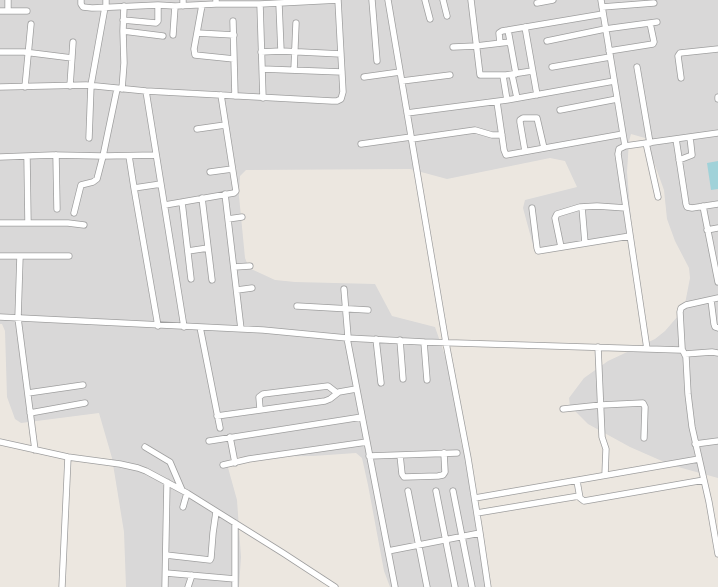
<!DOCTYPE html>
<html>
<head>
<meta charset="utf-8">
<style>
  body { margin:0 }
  canvas { display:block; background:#ece7e0 }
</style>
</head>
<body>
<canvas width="718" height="587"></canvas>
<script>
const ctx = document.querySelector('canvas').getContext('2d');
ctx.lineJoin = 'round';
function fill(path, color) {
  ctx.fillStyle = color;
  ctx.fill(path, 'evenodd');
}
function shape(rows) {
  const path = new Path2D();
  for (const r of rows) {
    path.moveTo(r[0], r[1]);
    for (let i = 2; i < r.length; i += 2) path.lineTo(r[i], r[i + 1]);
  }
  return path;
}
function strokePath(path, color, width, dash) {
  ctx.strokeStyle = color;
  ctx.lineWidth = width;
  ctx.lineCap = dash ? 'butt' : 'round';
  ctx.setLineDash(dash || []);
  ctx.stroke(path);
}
fill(shape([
  [0,0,718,0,718,478,671,465,630,447,588,424,570,406,569,398,584,378,608,361,655,339,665,331,684,309,690,278,689,268,675,241,667,219,664,190,645,138,631,134,629,141,627,172,632,233,539,252,533,245,523,208,525,200,577,187,565,161,550,158,447,179,410,169,246,170,240,176,239,196,245,258,249,268,275,280,295,282,375,284,392,316,435,327,450,370,461,442,473,489,486,587,390,587,384,571,368,485,362,458,356,453,313,456,232,457,227,464,237,500,241,557,239,587,126,587,124,532,112,458,99,413,21,423,15,419,7,397,5,331,2,324,0,324]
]), '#d9d8d8');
fill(shape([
  [718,161,718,189,711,190,707,163]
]), '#a1d2d9');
const minor = shape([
  [81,0,81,4,83,7,92,8,158,5,175,6,216,4],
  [216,0,216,4,260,4,338,0],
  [372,0,377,61],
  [388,0,446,343,468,458,480,533,488,587],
  [425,0,430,19],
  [443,0,447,16],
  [471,0,480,75,506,75,532,71],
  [601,0,625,146,718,133],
  [537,3,553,0],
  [260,4,263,98],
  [279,4,281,51,341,54],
  [202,5,194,49,195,55,234,59],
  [183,6,183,0],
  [106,7,106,0],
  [602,7,654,3],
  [0,11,27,11],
  [8,11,8,0],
  [123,20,156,23,158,21,158,5],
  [233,21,235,96],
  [525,27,537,95],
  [123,31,163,36],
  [197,33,234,35],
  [173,35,175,6],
  [547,41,605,29,657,22],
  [500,43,499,33,502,31,508,30],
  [453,47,476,46,510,42],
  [609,51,653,44,654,42,650,23],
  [0,52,24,52,72,58],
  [261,52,281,51],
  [552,67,610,57],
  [637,67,650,143],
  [262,69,342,72],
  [294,70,296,23],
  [516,74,508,30,603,14],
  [512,75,517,98],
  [503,76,507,100],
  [364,77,400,72],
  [681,78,678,56,680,53,718,49],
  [402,81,450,75],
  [70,86,73,42],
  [0,87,86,85,146,91,332,101,337,101,341,99,343,92,338,0],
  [25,87,31,24],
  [122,89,124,63,123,31,124,6],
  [146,91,184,327],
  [718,97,718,99],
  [497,102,504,150,506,155,623,134],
  [560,110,617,99],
  [407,113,507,100,614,81],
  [197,129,225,125],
  [89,138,91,85,105,7],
  [412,139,475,130,492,135,502,135],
  [676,139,686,204,687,207,692,208,718,204],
  [646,143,658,197],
  [361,144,411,137],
  [625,146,619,149,618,154,647,349],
  [525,151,520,122,520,120,523,118,537,118,544,148],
  [56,155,57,209],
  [27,156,28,223],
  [129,156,134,188],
  [0,157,53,155,103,156,117,89],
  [679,160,692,155,690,137],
  [210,172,232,169],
  [225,194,241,329],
  [202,198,212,280],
  [182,202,191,279],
  [165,205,234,193,236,191,221,95],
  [703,206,718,282],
  [582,207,585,243],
  [532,208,537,248,538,251,630,236],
  [74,213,81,185,93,182,97,179,103,156,156,155],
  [228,219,242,217],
  [0,223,68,223,84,225],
  [707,230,718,228],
  [561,247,555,218,557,214,580,207,597,206,626,208],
  [188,251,208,248],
  [0,256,69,256],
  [20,256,18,318,35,450],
  [234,267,250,266],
  [344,289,348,337],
  [237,290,252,288],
  [711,300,714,324,715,327,718,328],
  [297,306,368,310],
  [0,317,263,330,347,338],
  [158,326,134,188,161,184],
  [200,327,220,428],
  [376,339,381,383],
  [400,340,403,379],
  [424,342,427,380],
  [598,347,602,437,606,449,605,475],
  [682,349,686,357,688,394,692,427,709,502,718,554],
  [685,354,712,352,718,353],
  [28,393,83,385],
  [260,409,259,397,263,394,328,386,337,393],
  [563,409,601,405,643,403,645,407,644,438],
  [30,413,85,403],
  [217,416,325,401,330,399,339,392,356,389],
  [230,437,235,463],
  [209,441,362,417],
  [0,442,68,457,120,464,138,468,146,471,187,493,283,553,335,587],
  [695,444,718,441],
  [145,447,170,462,182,490],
  [400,455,402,474,404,477,438,476,443,475,445,472,444,453],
  [369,456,457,453],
  [223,465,249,459,367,442],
  [577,481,580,498,584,501,704,480],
  [408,491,427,587],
  [436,491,455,587],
  [453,491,472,587],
  [475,498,699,459],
  [183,507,187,493],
  [477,513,579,496],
  [235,523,235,587],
  [388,551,480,533],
  [166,555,210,560,211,558,213,533,216,512],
  [166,573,235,579],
  [62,587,68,457],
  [165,587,167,482],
  [188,587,192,575],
  [395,587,347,338,424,342,681,350,682,348,680,312,681,308,686,305,718,298]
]);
strokePath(minor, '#9f9f9f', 7);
strokePath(minor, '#fff', 5.5);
</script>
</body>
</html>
